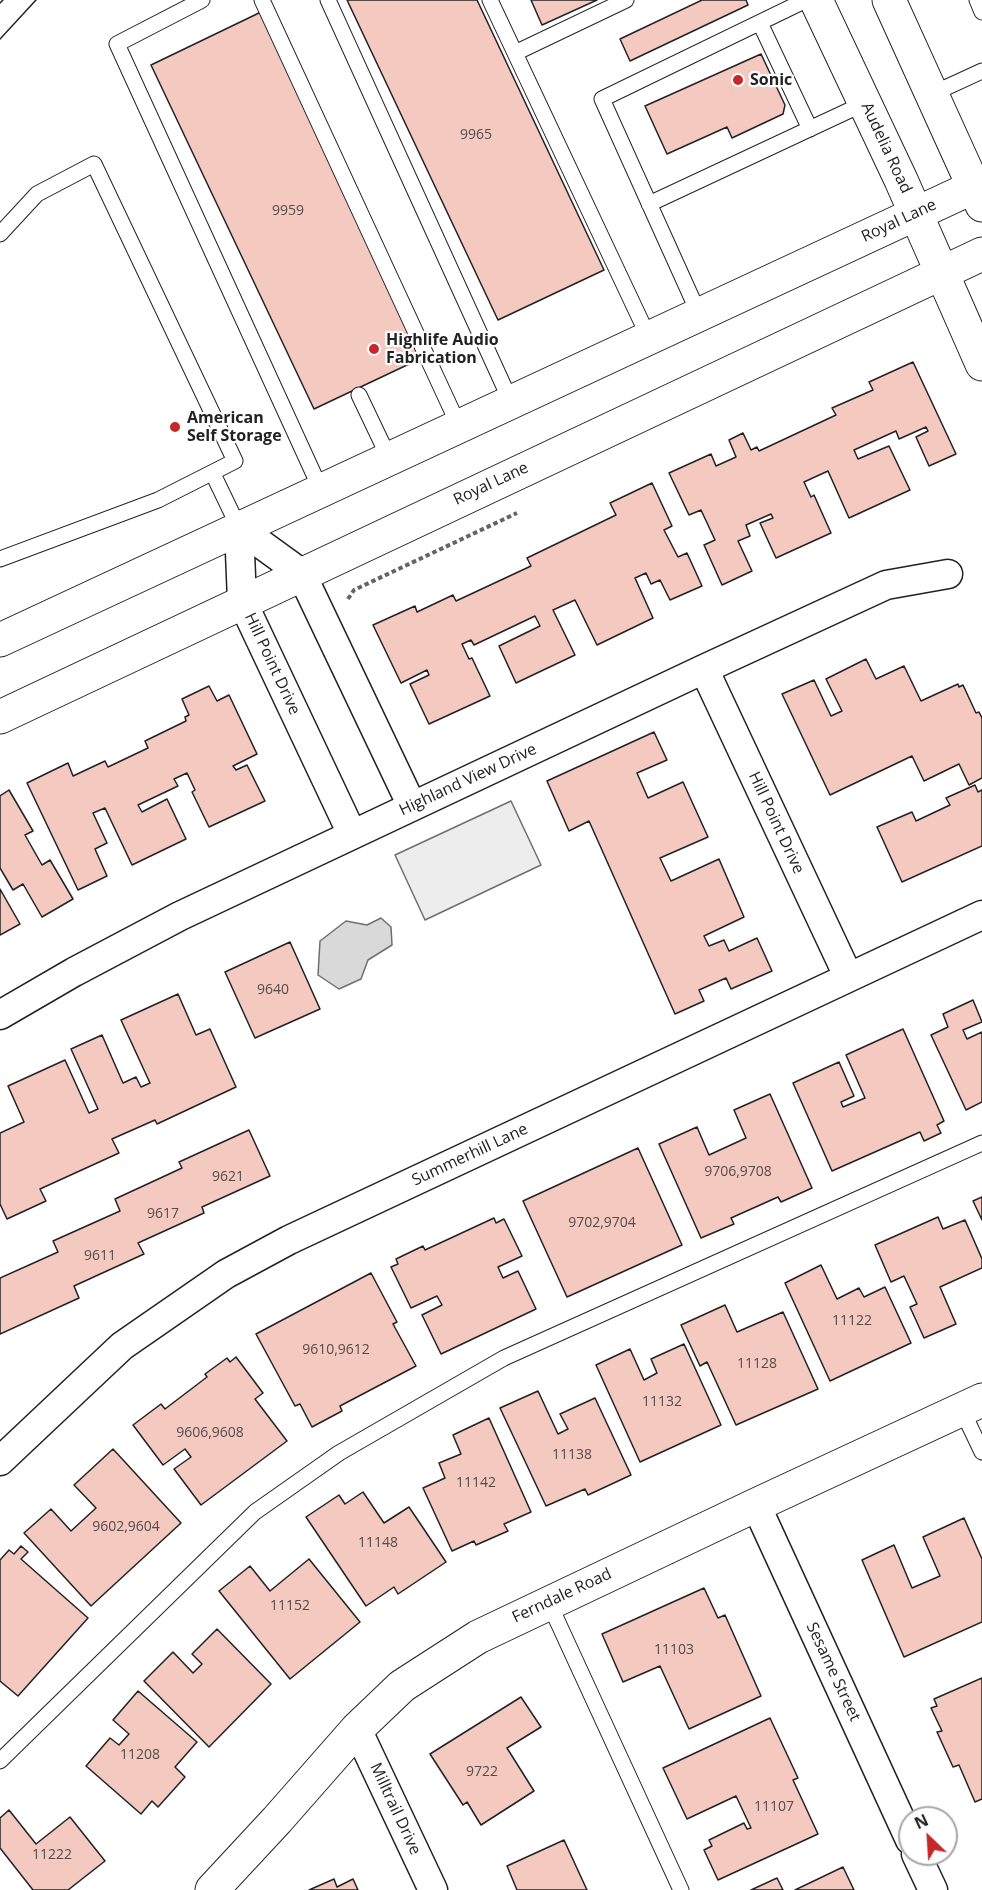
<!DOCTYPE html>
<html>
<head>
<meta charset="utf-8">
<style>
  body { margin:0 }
  #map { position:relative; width:982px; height:1890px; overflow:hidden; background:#fff; font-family:"Open Sans",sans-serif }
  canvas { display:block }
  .north { position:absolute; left:898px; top:1806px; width:60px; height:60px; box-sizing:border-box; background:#fff; border:2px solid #a7a7a7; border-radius:50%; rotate:335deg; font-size:16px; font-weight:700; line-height:24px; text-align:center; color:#222 }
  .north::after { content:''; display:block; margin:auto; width:21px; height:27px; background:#c62828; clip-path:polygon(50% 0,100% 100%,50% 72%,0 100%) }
</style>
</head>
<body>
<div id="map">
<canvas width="982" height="1890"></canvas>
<div class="north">N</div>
</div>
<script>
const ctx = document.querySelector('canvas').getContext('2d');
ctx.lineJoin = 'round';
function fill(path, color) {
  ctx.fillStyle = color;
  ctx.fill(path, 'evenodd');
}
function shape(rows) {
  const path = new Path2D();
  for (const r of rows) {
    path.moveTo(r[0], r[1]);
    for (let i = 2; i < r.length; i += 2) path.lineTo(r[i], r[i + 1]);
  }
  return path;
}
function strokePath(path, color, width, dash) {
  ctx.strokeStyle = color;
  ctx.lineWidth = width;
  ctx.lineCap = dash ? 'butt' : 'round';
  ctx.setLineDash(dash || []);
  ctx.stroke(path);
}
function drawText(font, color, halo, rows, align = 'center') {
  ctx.font = font + ' "Open Sans",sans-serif';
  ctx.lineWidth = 4.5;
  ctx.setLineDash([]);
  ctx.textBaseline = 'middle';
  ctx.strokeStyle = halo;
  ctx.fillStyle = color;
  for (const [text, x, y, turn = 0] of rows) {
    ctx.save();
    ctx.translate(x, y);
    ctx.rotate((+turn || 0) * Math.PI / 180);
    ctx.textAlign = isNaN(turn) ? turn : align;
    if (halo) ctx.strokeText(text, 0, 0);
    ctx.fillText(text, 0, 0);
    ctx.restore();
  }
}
const parking = shape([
  [511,801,541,865,425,920,395,855,511,801]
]);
fill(parking, '#ededed');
strokePath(parking, '#6f6f6f', 1.5);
const water = shape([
  [381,918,391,927,392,945,368,960,361,979,339,989,318,975,320,941,346,921,367,925,381,918]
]);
fill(water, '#d9d9d9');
strokePath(water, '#6f6f6f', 1.5);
const building = shape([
  [347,0,477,0,604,270,498,320,347,0],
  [531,0,597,0,542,25,531,0],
  [702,0,746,0,748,5,630,61,620,39,702,0],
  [261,12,424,357,314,409,151,65,261,12],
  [761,54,785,105,783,114,732,138,727,127,667,154,645,106,761,54],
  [913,362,956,454,929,466,916,437,928,431,926,427,899,439,896,431,854,450,858,459,889,446,910,490,849,518,828,471,804,482,811,497,814,495,831,533,776,558,760,523,773,518,771,514,746,525,750,536,738,541,752,571,722,585,704,545,715,540,701,510,689,515,669,473,711,454,716,466,736,457,729,440,743,433,751,450,757,447,759,451,836,415,832,408,873,390,869,382,913,362],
  [652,483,672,526,664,530,678,557,687,553,702,586,670,600,660,580,651,584,646,573,635,578,653,618,597,645,575,600,553,610,575,655,516,683,499,646,540,626,535,616,474,645,471,640,462,644,469,659,472,658,490,696,429,724,410,684,429,675,427,670,401,683,373,625,415,606,417,612,453,595,456,601,531,566,527,558,616,515,610,503,652,483],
  [866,659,876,679,904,666,921,701,958,684,959,687,963,685,976,713,979,712,982,718,982,778,969,785,959,764,924,781,912,756,830,795,782,694,814,680,831,716,842,711,826,679,866,659],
  [209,686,217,701,229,695,257,754,233,766,236,770,247,765,265,801,209,827,192,792,195,790,187,773,174,779,178,786,138,805,142,812,167,799,186,839,132,865,105,808,93,813,107,843,95,849,107,876,78,890,27,783,68,763,73,776,105,761,108,767,148,748,145,741,186,721,185,717,189,715,182,699,209,686],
  [654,732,667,760,637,773,648,798,683,782,708,837,660,858,671,881,719,859,744,917,704,936,709,946,724,940,729,951,757,938,772,971,731,989,726,978,699,990,704,1001,675,1014,589,821,569,831,547,781,654,732],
  [975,785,978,792,982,790,982,846,902,882,877,827,912,812,916,821,950,805,946,798,975,785],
  [9,790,33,831,25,835,42,865,50,860,73,899,42,917,23,884,13,890,0,868,0,796,9,790],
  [0,889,20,924,0,935,0,889],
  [290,942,320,1009,255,1038,225,972,290,942],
  [178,994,196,1035,210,1029,236,1087,157,1124,155,1120,112,1139,119,1153,40,1189,46,1201,7,1219,0,1204,0,1133,24,1122,8,1086,65,1060,89,1113,98,1109,71,1049,102,1035,123,1083,136,1077,141,1087,150,1083,121,1020,178,994],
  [973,1000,982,1022,963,1030,967,1039,982,1032,982,1102,966,1110,931,1035,948,1027,943,1014,973,1000],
  [903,1029,944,1121,937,1125,941,1133,924,1141,920,1132,832,1171,793,1083,839,1062,854,1096,841,1102,843,1107,865,1098,846,1055,903,1029],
  [770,1094,812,1188,781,1202,778,1197,731,1218,734,1224,701,1238,659,1144,697,1127,709,1155,746,1138,734,1110,770,1094],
  [249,1130,270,1176,202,1207,204,1213,138,1243,144,1254,74,1286,79,1298,0,1334,0,1278,58,1252,53,1241,120,1211,115,1199,182,1168,179,1162,249,1130],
  [638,1148,682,1245,567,1297,523,1201,638,1148],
  [982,1197,982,1220,973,1201,982,1197],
  [938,1217,943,1229,965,1220,982,1259,982,1268,940,1287,956,1324,924,1338,910,1307,917,1304,904,1276,891,1282,875,1245,938,1217],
  [494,1218,496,1223,504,1219,522,1256,498,1267,503,1278,518,1271,536,1309,441,1354,422,1315,442,1305,437,1296,411,1308,391,1267,398,1264,396,1259,423,1246,425,1250,494,1218],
  [821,1265,837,1299,859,1288,864,1297,885,1287,911,1343,830,1381,785,1283,821,1265],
  [371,1273,397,1322,393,1324,416,1366,340,1406,342,1411,312,1427,300,1404,295,1406,256,1334,371,1273],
  [725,1305,737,1332,783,1312,818,1389,736,1425,707,1362,700,1366,681,1325,725,1305],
  [684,1344,721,1425,640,1462,596,1365,630,1349,644,1380,657,1373,651,1359,684,1344],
  [236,1357,263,1393,255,1399,287,1441,201,1505,174,1469,191,1457,185,1449,163,1465,133,1425,161,1404,165,1409,207,1377,205,1374,227,1358,230,1362,236,1357],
  [538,1391,558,1434,568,1429,560,1414,595,1398,631,1475,588,1495,585,1489,546,1506,500,1408,538,1391],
  [489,1418,531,1512,504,1524,508,1531,476,1545,474,1541,452,1551,423,1488,445,1478,439,1463,461,1454,453,1435,489,1418],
  [113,1449,181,1523,91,1606,24,1533,51,1509,71,1531,96,1508,74,1485,113,1449],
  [363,1492,384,1523,409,1507,446,1562,398,1594,394,1587,366,1606,306,1517,339,1495,345,1504,363,1492],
  [964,1518,982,1559,982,1622,904,1657,862,1560,894,1545,912,1588,940,1576,923,1537,964,1518],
  [21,1546,28,1552,21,1559,88,1618,18,1696,0,1681,0,1560,9,1550,14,1554,21,1546],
  [309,1559,360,1622,290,1679,219,1591,250,1566,270,1591,309,1559],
  [704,1588,718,1618,725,1615,761,1696,689,1729,660,1666,623,1682,602,1634,704,1588],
  [217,1629,271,1684,209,1747,144,1681,173,1652,193,1673,202,1664,192,1654,217,1629],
  [982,1678,982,1799,975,1802,959,1765,953,1767,937,1732,942,1731,931,1708,937,1706,934,1699,982,1678],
  [138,1691,197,1742,175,1767,185,1777,158,1807,152,1801,141,1814,86,1766,110,1738,119,1745,129,1734,113,1720,138,1691],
  [521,1697,541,1727,507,1748,534,1791,481,1825,467,1802,463,1805,430,1754,521,1697],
  [770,1718,798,1778,793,1780,818,1834,718,1880,704,1850,712,1846,709,1840,744,1823,747,1829,751,1828,736,1796,687,1819,663,1768,770,1718],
  [9,1810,36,1844,70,1817,105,1861,68,1890,33,1890,0,1848,0,1818,9,1810],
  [564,1840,587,1890,517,1890,507,1866,564,1840],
  [843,1867,854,1890,795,1890,843,1867],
  [777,1878,783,1890,751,1890,777,1878],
  [334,1879,337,1887,353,1879,358,1890,309,1890,334,1879]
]);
fill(building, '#f3c9c0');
strokePath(building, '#222', 1.5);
const service = shape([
  [202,0,117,44,321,490],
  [262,0,459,426],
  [328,0,511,402],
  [490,0,649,338],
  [977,0,982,12],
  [760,23,810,129],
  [515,53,626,0],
  [932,94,982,71],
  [649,204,865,103],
  [0,234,37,194,94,164,235,461,158,500,0,559],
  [699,314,602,99,806,0],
  [359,395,389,458],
  [213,474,239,528],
  [962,1410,982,1452],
  [549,1603,681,1890],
  [0,1761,255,1512,339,1453,504,1358,982,1143]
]);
const minor = shape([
  [239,528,301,573,412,806],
  [239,528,242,601,352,834],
  [704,669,848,976],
  [0,1015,74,972,180,916,704,669,886,585,948,574],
  [0,1461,122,1346,226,1274,289,1240,982,915],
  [756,1505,910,1840],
  [357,1729,433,1890],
  [916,1854,933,1890]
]);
const tertiary = shape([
  [212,1890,277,1820,357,1729,402,1686,478,1637,756,1505,982,1400]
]);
const secondary = shape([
  [816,0,901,180,982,364],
  [889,0,982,205],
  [0,640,982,183],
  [0,717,982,254]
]);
strokePath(service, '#222', 17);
strokePath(minor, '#222', 31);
strokePath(tertiary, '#222', 35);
strokePath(secondary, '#222', 35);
strokePath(shape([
  [348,599,354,590,517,513]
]), '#646464', 4, [4.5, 3]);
strokePath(service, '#fff', 15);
strokePath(minor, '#fff', 28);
strokePath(tertiary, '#fff', 33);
strokePath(secondary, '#fff', 33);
strokePath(shape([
  [0,3,3,0],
  [0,39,36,0]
]), '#222', 1.5);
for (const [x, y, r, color] of [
  [738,80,6,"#c62828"],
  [374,349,6,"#c62828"],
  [175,427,6,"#c62828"]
]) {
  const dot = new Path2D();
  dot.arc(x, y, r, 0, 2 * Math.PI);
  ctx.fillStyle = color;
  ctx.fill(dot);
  strokePath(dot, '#fff', 2);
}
drawText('14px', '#564c4a', null, [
  ["9965",476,135],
  ["9959",288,211],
  ["9640",273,990],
  ["9706,9708",738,1172],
  ["9621",228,1177],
  ["9617",163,1214],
  ["9702,9704",602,1223],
  ["9611",100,1256],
  ["11122",852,1321],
  ["9610,9612",336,1350],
  ["11128",757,1364],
  ["11132",662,1402],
  ["9606,9608",210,1433],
  ["11138",572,1455],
  ["11142",476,1483],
  ["9602,9604",126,1527],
  ["11148",378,1543],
  ["11152",290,1606],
  ["11103",674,1650],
  ["11208",140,1755],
  ["9722",482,1772],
  ["11107",774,1807],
  ["11222",52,1855]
]);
drawText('bold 16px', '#222', '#fff', [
  ["Sonic",750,80],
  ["Highlife Audio",386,340],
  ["Fabrication",386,358],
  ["American",187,418],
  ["Self Storage",187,436]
], 'left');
drawText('16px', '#222', '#fff', [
  ["Audelia Road",886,148,65],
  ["Royal Lane",899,221,-25],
  ["Royal Lane",491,484,-25],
  ["Hill Point Drive",272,664,65],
  ["Highland View Drive",468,780,-25],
  ["Hill Point Drive",776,823,65],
  ["Summerhill Lane",470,1155,-25],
  ["Ferndale Road",562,1596,-25],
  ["Sesame Street",833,1672,65],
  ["Milltrail Drive",395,1809,65]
]);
</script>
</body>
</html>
